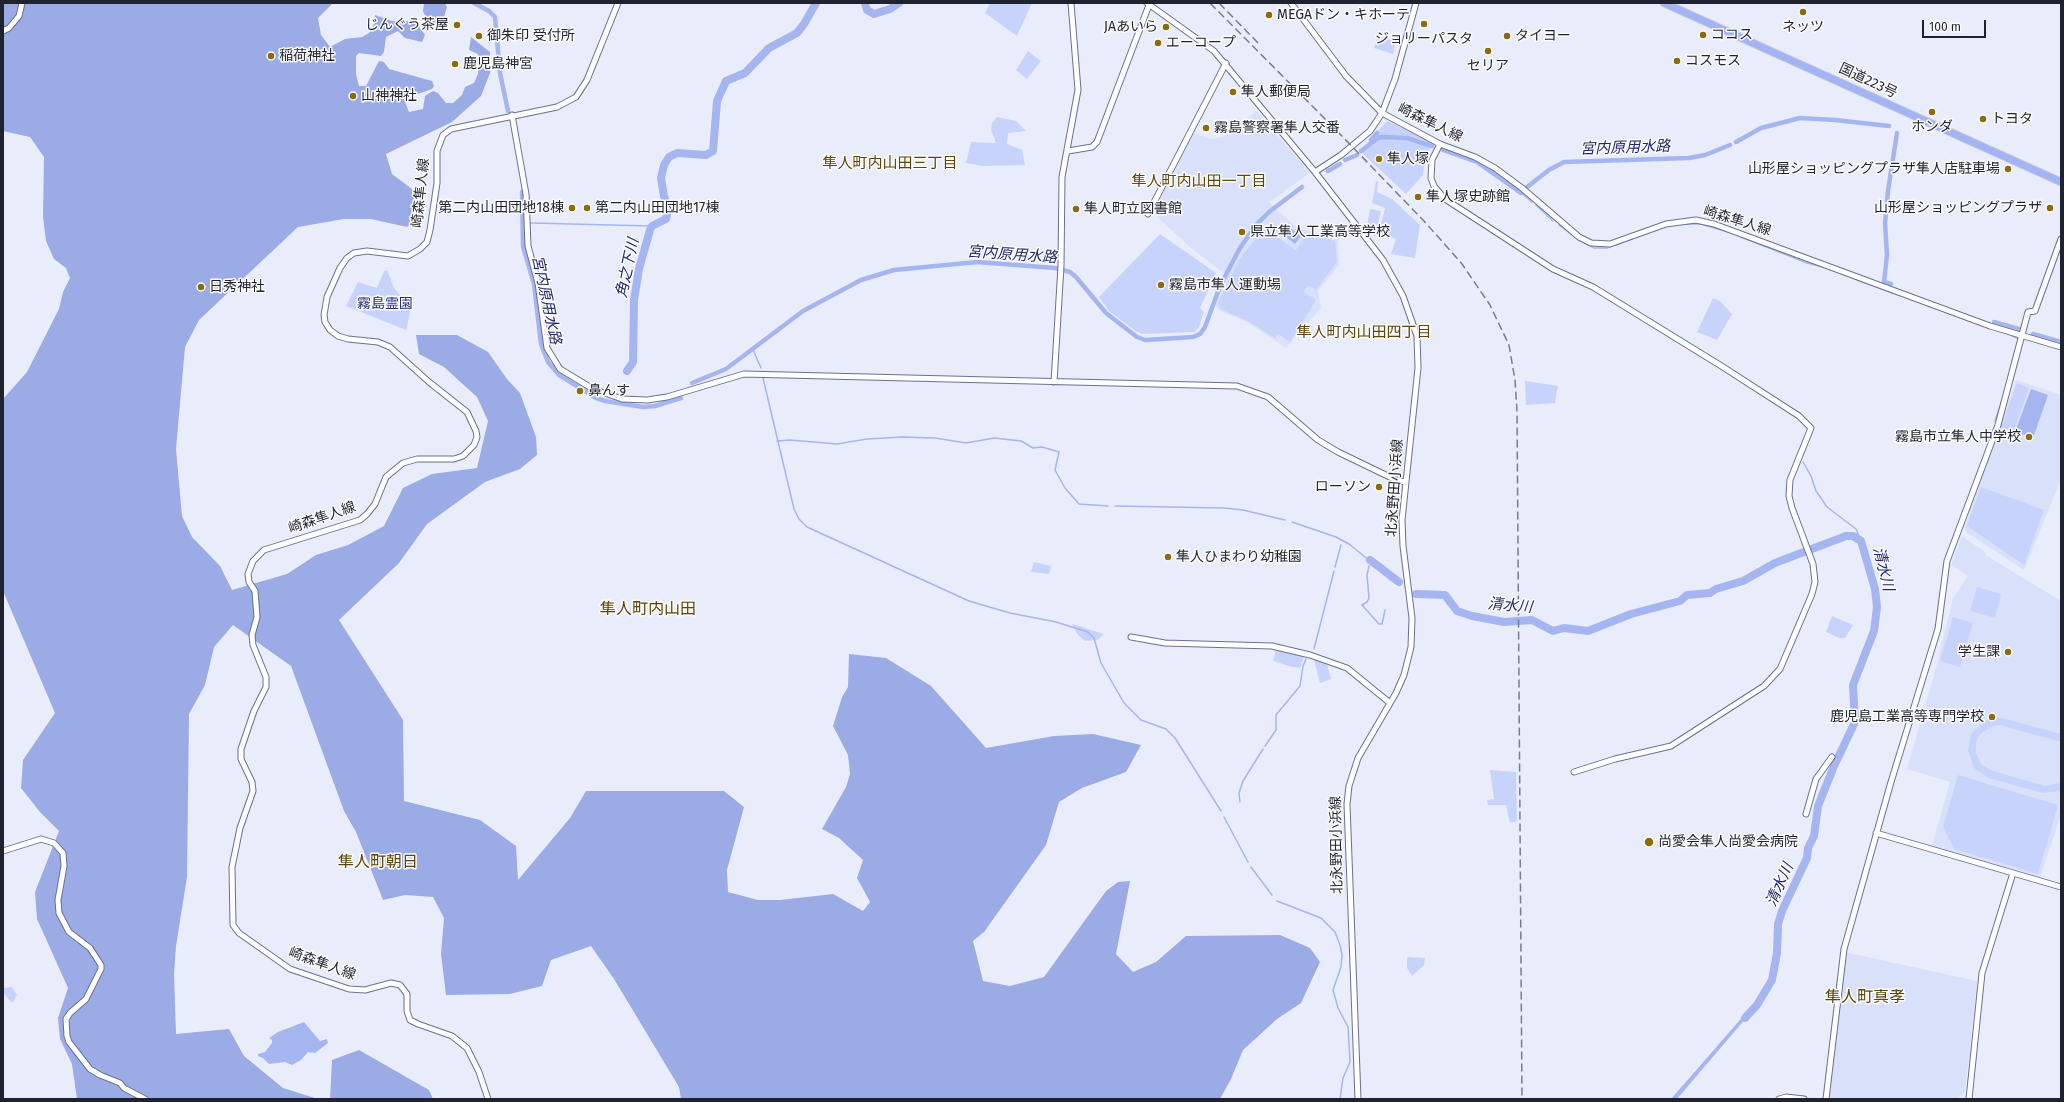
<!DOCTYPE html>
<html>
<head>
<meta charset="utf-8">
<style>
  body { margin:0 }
  #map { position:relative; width:2064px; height:1102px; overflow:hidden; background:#e9edfb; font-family:"Fira Sans",sans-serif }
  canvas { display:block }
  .frame { position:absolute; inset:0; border:4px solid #1f222f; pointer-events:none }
  .scale { position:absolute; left:1922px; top:20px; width:64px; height:18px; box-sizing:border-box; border:2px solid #1f222f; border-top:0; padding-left:5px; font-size:12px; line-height:14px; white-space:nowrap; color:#1f222f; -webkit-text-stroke:3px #fbfbfb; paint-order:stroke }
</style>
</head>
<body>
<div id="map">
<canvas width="2064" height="1102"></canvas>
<div class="frame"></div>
<div class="scale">100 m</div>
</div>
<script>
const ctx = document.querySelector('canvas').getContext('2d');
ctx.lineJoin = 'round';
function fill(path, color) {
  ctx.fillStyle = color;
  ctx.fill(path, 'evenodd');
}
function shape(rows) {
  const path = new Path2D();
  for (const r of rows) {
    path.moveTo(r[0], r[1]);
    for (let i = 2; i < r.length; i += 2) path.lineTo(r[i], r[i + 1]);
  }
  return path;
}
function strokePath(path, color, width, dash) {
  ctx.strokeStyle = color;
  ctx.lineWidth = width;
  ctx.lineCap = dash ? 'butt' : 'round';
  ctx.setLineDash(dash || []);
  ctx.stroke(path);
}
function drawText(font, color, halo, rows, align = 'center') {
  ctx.font = font + ' "Fira Sans","Noto Sans JP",sans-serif';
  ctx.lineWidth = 3;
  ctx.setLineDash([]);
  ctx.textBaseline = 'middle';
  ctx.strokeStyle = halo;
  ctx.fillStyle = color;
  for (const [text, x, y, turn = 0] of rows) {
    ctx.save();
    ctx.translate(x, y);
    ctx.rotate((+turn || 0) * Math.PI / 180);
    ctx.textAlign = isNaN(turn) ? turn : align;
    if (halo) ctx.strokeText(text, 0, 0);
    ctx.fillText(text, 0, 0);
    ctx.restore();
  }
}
fill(shape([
  [1257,111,1310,173,1269,202,1296,227,1338,240,1339,265,1318,291,1321,308,1286,348,1247,322,1218,310,1215,303,1227,276,1190,247,1153,213,1194,133,1210,139,1223,137],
  [2016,380,2061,395,2061,479,2024,570,1966,532,1964,528],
  [1963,537,1984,551,1987,556,2061,601,2061,816,2040,877,1932,846,1950,782,1907,769,1937,664,1953,598,1968,576,1951,565,1961,538],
  [1844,952,1977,981,1965,1092,1956,1099,1829,1099]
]), '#d9e0fa');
fill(shape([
  [990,3,1032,3,1017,36,985,13],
  [1378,36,1396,42,1393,54,1374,48],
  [1028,51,1041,61,1027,79,1016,70],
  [997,117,1016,121,1026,131,1008,133,1007,144,1022,150,1025,165,983,166,966,163,971,142,996,143,991,130,992,123],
  [1387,121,1432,142,1424,166,1423,175,1406,194,1360,151],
  [1376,181,1378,182,1377,192,1392,199,1420,225,1415,258,1391,254,1396,239,1379,232,1385,208,1372,203],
  [1370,209,1381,211,1375,237,1367,226],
  [1264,228,1296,250,1307,233,1335,241,1337,262,1316,290,1308,285,1304,292,1316,300,1290,342,1278,334,1275,338,1248,321,1220,309,1218,303,1239,260],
  [1160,234,1216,273,1200,308,1204,312,1199,327,1194,332,1143,334,1137,332,1110,312,1099,297],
  [387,270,394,288,411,308,406,330,346,306,358,282,377,288,384,271],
  [1713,298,1720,301,1732,314,1717,340,1697,332],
  [1525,381,1558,386,1555,403,1526,405],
  [2017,383,2029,388,2013,432,2001,428],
  [1981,487,2044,510,2024,565,1967,526],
  [1034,562,1051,566,1049,574,1031,572],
  [1977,587,2001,594,1995,618,1970,611],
  [1832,616,1853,625,1845,638,1839,638,1826,632],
  [1953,617,1973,623,1960,667,1940,661],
  [1072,624,1104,634,1098,640,1085,641,1078,635],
  [1276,650,1304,657,1300,668,1292,667,1273,661],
  [1314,660,1327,664,1331,679,1320,683],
  [1998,717,2061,734,2061,742,2000,725,1993,726,1981,733,1976,742,1976,753,1981,764,1990,770,2045,786,2061,783,2061,791,2043,793,1988,778,1974,768,1968,751,1971,734,1984,721],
  [1490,770,1516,772,1517,821,1510,823,1506,805,1488,805,1487,800,1494,799],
  [1958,775,2058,805,2038,874,1954,849,1943,827],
  [1407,957,1425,958,1424,965,1412,976,1407,968],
  [12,987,17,995,13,1002,11,1002,3,992,3,988]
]), '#c8d3fb');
fill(shape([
  [3,3,333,3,318,18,321,35,330,47,345,39,362,37,369,33,373,28,375,15,392,21,415,21,425,35,422,42,405,38,398,31,386,37,384,52,381,56,359,53,356,56,356,74,359,86,366,86,379,61,384,62,389,69,432,81,434,86,432,89,404,99,409,112,423,109,425,96,433,91,438,93,446,103,453,103,462,95,465,87,474,83,478,74,478,54,469,50,471,37,490,52,490,73,481,96,452,122,386,154,392,174,412,189,417,195,421,206,417,218,407,227,371,219,344,219,298,227,199,320,185,347,176,449,182,516,192,537,220,566,232,590,287,574,316,555,348,545,384,526,403,488,432,474,477,468,488,421,477,397,444,367,419,354,416,335,457,335,488,352,507,379,520,393,536,437,537,455,520,469,485,482,427,524,399,563,339,620,403,720,404,801,480,820,516,846,518,880,570,818,586,791,724,791,744,807,727,870,728,892,758,900,780,900,833,894,863,911,870,902,857,878,863,860,839,838,822,829,846,787,850,774,848,755,833,726,842,697,848,687,849,654,886,658,931,686,986,748,1054,736,1093,734,1141,745,1126,772,1082,788,1059,802,1046,845,984,932,973,941,983,981,1010,986,1044,977,1106,891,1118,882,1130,881,1116,954,1133,972,1156,962,1186,936,1280,935,1310,948,1320,962,1301,1003,1277,1019,1243,1050,1231,1079,1220,1099,681,1099,679,1087,614,979,591,946,551,960,542,986,510,994,446,995,441,954,444,918,433,897,405,895,383,900,356,832,344,811,291,666,233,625,214,647,205,685,189,714,187,877,176,946,174,974,176,1034,229,1029,244,1056,283,1088,318,1099,77,1099,72,1064,60,1039,58,1018,68,988,37,919,35,892,59,831,40,812,21,788,23,760,55,713,3,591,3,399,27,372,59,309,63,292,70,278,66,268,54,259,46,241,43,217,44,157,30,137,3,131],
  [424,3,445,3,447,7,444,17,433,28,430,27,423,11],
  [359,1050,429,1090,433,1099,330,1099,332,1060]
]), '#9babe5');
fill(shape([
  [1288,226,1301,236,1295,244,1282,234],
  [2031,389,2048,395,2033,438,2015,432],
  [1752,1011,1677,1099,1671,1099,1746,1013],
  [304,1022,320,1041,327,1039,328,1043,315,1053,308,1052,301,1060,292,1065,285,1062,269,1064,263,1058,258,1056,258,1054,265,1052,272,1043,272,1040,269,1038,278,1032]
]), '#a5b5f0');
strokePath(shape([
  [1521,193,1532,202],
  [1536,205,1553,221],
  [522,222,523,222],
  [531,223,652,226],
  [1686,224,1701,224,1728,232],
  [1559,225,1575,237],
  [1741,237,1807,263,1823,267],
  [1578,239,1594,248,1607,248,1612,246],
  [1616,245,1634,238],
  [1857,280,1901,296],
  [2008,334,2019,339],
  [753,350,761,368],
  [763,378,794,509,799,519,807,527,969,601,1010,613,1056,622,1088,632,1094,638,1101,663,1124,703,1141,720,1166,729,1175,738,1221,811],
  [1995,421,2001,403],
  [777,441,790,440,837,444,867,439,902,437,935,438,966,443,994,438,1021,441,1033,448,1042,447,1059,452,1055,470,1065,488,1079,504,1108,506],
  [1803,462,1811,476,1816,491,1827,507,1856,529,1861,541],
  [1115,506,1224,508,1243,510,1285,520],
  [1292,522,1336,537,1349,544,1370,561],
  [1369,566,1367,575,1369,598,1367,602,1362,605,1379,624,1382,624,1385,610],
  [1335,567,1341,545],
  [1314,649,1334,571],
  [1265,746,1276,730,1276,715,1300,686,1303,666,1306,659],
  [1240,802,1239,793,1243,781,1263,749],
  [1224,817,1248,862],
  [1251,867,1272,895],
  [1277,901,1321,918,1335,932,1340,945,1342,955,1341,967,1333,990,1338,1008,1348,1027,1350,1062,1343,1078,1340,1099]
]), '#a5b5f0', 1.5);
strokePath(shape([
  [474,3,489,11,495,17,500,73,508,111],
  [1371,140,1377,133],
  [1736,142,1761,128,1800,118,1835,120,1889,126],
  [1443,150,1477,162,1521,193],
  [1361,151,1378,138,1382,137,1407,138,1432,146],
  [1345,160,1357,155],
  [1328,171,1340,164],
  [1527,187,1549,170,1564,162,1689,158,1705,155,1730,145],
  [522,192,523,246,534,284,541,344,548,362,559,375,596,398,605,401,643,407,655,406,681,398],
  [1891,284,1884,282,1887,255,1885,223,1888,191,1897,133],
  [1994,322,2022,330],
  [2033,334,2061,342],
  [692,383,726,369,803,311,861,280,894,270,977,262,1055,268,1070,272,1076,277,1106,313,1137,337,1145,340,1193,337,1200,334,1205,327,1220,286,1240,248,1256,225,1269,212,1302,187]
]), '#a5b5f0', 4.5);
strokePath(shape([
  [865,3,867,10,874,14,890,9,899,3],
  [627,371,633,362,634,300,639,269,650,230,652,226,666,219,668,209,664,196,661,178,664,165,669,157,677,153,706,155,713,151,717,101,726,81,745,73,769,48,797,33,804,24,816,3],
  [1370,560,1399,582],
  [1416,594,1445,595,1457,611,1472,616,1504,622,1532,620,1553,631,1564,628,1588,631,1631,614,1680,601,1687,595,1710,593,1716,589,1743,581,1775,563,1846,536,1853,536,1861,541,1875,589,1877,607,1874,631,1853,685,1855,722,1834,766,1818,806,1814,836,1808,848,1807,858,1782,911,1778,924,1777,953,1772,980,1757,1005,1745,1018]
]), '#a5b5f0', 8);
const secondary = shape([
  [1147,3,1214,51,1315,172,1383,260,1403,296,1417,336,1418,368,1402,520,1403,546,1412,618,1411,647,1404,675,1396,693,1358,758,1349,786,1347,804,1358,1099],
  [1291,3,1346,76,1382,113,1440,144,1475,157,1495,168,1522,188,1579,237,1591,243,1610,244,1666,224,1696,220,1714,224,1990,326,2061,347],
  [3,31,9,28,19,16,22,3],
  [512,115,526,194,528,246,538,283,547,348,560,369,593,389,622,399,647,400,667,397,744,374,1237,386,1268,397,1318,440,1338,452,1396,480,1405,482],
  [1440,144,1432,160,1431,178,1434,186,1445,199,1553,269,1593,287,1723,367,1799,416,1811,428,1790,480,1789,496,1792,508,1813,564,1815,582,1812,594,1780,669,1764,686,1671,746,1615,759,1574,772],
  [1068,151,1092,147,1097,142,1149,5],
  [1315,172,1341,155,1370,131,1382,113,1395,79,1416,3],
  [1148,214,1226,63],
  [1054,382,1061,266,1062,177,1078,90,1071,3],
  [1131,637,1165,643,1272,646,1310,655,1347,668,1390,703],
  [1806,814,1816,779,1832,757],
  [1876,833,2061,887],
  [3,851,41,839,54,843,63,853,64,866,58,900,59,913,69,932,90,948,101,965,101,969,86,999,70,1013,66,1019,67,1036,69,1042,90,1069,100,1075,120,1083,124,1088,145,1099],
  [488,1099,479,1072,467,1048,452,1036,418,1024,410,1020,407,1011,407,994,400,985,391,983,365,990,349,989,290,969,239,933,233,925,232,867,240,828,253,791,252,782,241,759,241,749,254,711,266,687,266,677,253,645,252,635,257,617,255,591,249,582,248,574,253,561,264,550,360,520,367,514,375,504,386,477,403,463,417,459,454,459,463,456,474,445,477,437,476,431,467,412,429,382,390,347,378,342,348,339,338,336,330,330,325,322,324,315,327,297,340,268,347,258,354,253,367,251,408,256,420,249,427,242,430,230,437,183,437,151,443,135,451,129,557,107,576,97,587,80,618,3],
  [1779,1099,1786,1097,1804,1099],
  [1826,1099,1844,949,1891,782,1938,629,1947,561,1998,425,2028,312,2035,311,2036,308,2061,239],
  [1969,1099,1982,973,2013,873]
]);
const highway = shape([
  [1664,3,2061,182]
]);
strokePath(secondary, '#687190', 7);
strokePath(highway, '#ceced1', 9);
strokePath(secondary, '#fff', 5);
strokePath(highway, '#a3b3f4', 7);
strokePath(shape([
  [1210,3,1339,133,1424,221,1462,264,1490,305,1509,345,1515,380,1517,411,1522,1099],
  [1219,3,1261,46]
]), '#797d8a', 1.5, [8, 4]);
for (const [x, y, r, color] of [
  [1803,12,4,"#8c6b0d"],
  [1269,15,4,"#8c6b0d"],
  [1424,24,4,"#8c6b0d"],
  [457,25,4,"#8c6b0d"],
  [1166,27,4,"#8c6b0d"],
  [1703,35,4,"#8c6b0d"],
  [479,36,4,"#8c6b0d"],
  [1507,36,4,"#8c6b0d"],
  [1158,43,4,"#8c6b0d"],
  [1488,51,4,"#8c6b0d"],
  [271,56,4,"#8c6b0d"],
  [1677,61,4,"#8c6b0d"],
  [455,64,4,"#8c6b0d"],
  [1233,92,4,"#8c6b0d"],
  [353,96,4,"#8c6b0d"],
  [1932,112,4,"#8c6b0d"],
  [1983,119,4,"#8c6b0d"],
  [1206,128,4,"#8c6b0d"],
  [1379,159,4,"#8c6b0d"],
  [2008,169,4,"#8c6b0d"],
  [1418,197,4,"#8c6b0d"],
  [572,208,4,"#8c6b0d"],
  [587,208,4,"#8c6b0d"],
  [2050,208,4,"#8c6b0d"],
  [1076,209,4,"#8c6b0d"],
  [1242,232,4,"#8c6b0d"],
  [1161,285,4,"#8c6b0d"],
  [201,287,4,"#8c6b0d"],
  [580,391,4,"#8c6b0d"],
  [2029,437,4,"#8c6b0d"],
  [1379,487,4,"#8c6b0d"],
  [1168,557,4,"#8c6b0d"],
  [2008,652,4,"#8c6b0d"],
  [1992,717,4,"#8c6b0d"],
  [1649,842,5,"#8c6b0d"]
]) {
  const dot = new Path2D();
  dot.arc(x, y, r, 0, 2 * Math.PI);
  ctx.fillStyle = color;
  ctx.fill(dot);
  strokePath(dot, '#fbfbfb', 1.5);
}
drawText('14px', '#1f222f', '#fbfbfb', [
  ["MEGAドン・キホーテ",1277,15],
  ["じんぐう茶屋",449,25,"right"],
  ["JAあいら",1158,27,"right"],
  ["ネッツ",1803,27,"center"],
  ["ココス",1711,35],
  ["御朱印 受付所",487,36],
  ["タイヨー",1515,36],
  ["ジョリーパスタ",1424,39,"center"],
  ["エーコープ",1166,43],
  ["稲荷神社",279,56],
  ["コスモス",1685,61],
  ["鹿児島神宮",463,64],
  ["セリア",1488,66,"center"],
  ["隼人郵便局",1241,92],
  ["山神神社",361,96],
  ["トヨタ",1991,119],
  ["ホンダ",1932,127,"center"],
  ["霧島警察署隼人交番",1214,128],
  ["隼人塚",1387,159],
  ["山形屋ショッピングプラザ隼人店駐車場",2000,169,"right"],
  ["隼人塚史跡館",1426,197],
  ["第二内山田団地18棟",564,208,"right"],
  ["第二内山田団地17棟",595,208],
  ["山形屋ショッピングプラザ",2042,208,"right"],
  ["隼人町立図書館",1084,209],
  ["県立隼人工業高等学校",1250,232],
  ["霧島市隼人運動場",1169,285],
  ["日秀神社",209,287],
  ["鼻んす",588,391],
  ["霧島市立隼人中学校",2021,437,"right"],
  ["ローソン",1371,487,"right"],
  ["隼人ひまわり幼稚園",1176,557],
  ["学生課",2000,652,"right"],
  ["鹿児島工業高等専門学校",1984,717,"right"],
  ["尚愛会隼人尚愛会病院",1658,842]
], 'left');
drawText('14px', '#1f222f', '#fbfbfb', [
  ["国道223号",1868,81,25],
  ["崎森隼人線",1430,123,26],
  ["崎森隼人線",421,193,-84],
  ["崎森隼人線",1737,221,17],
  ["北永野田小浜線",1395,488,-86],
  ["崎森隼人線",322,518,-19],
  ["北永野田小浜線",1337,845,-91],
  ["崎森隼人線",322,964,20]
]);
drawText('14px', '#273175', '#fbfbfb', [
  ["霧島霊園",385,304]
]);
drawText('italic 15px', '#21296c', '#fbfbfb', [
  ["宮内原用水路",1625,148,-2],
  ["宮内原用水路",1012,255,4],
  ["角之下川",628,268,-78],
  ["宮内原用水路",546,300,78],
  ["清水川",1883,569,76],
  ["清水川",1510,606,5],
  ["清水川",1780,885,-66]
]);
drawText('15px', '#5d4607', '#fbfbfb', [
  ["隼人町内山田三丁目",890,164],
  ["隼人町内山田一丁目",1199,182],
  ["隼人町内山田四丁目",1364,333]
]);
drawText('16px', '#5d4607', '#fbfbfb', [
  ["隼人町内山田",648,610],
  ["隼人町朝日",378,863],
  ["隼人町真孝",1865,998]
]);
</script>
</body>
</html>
